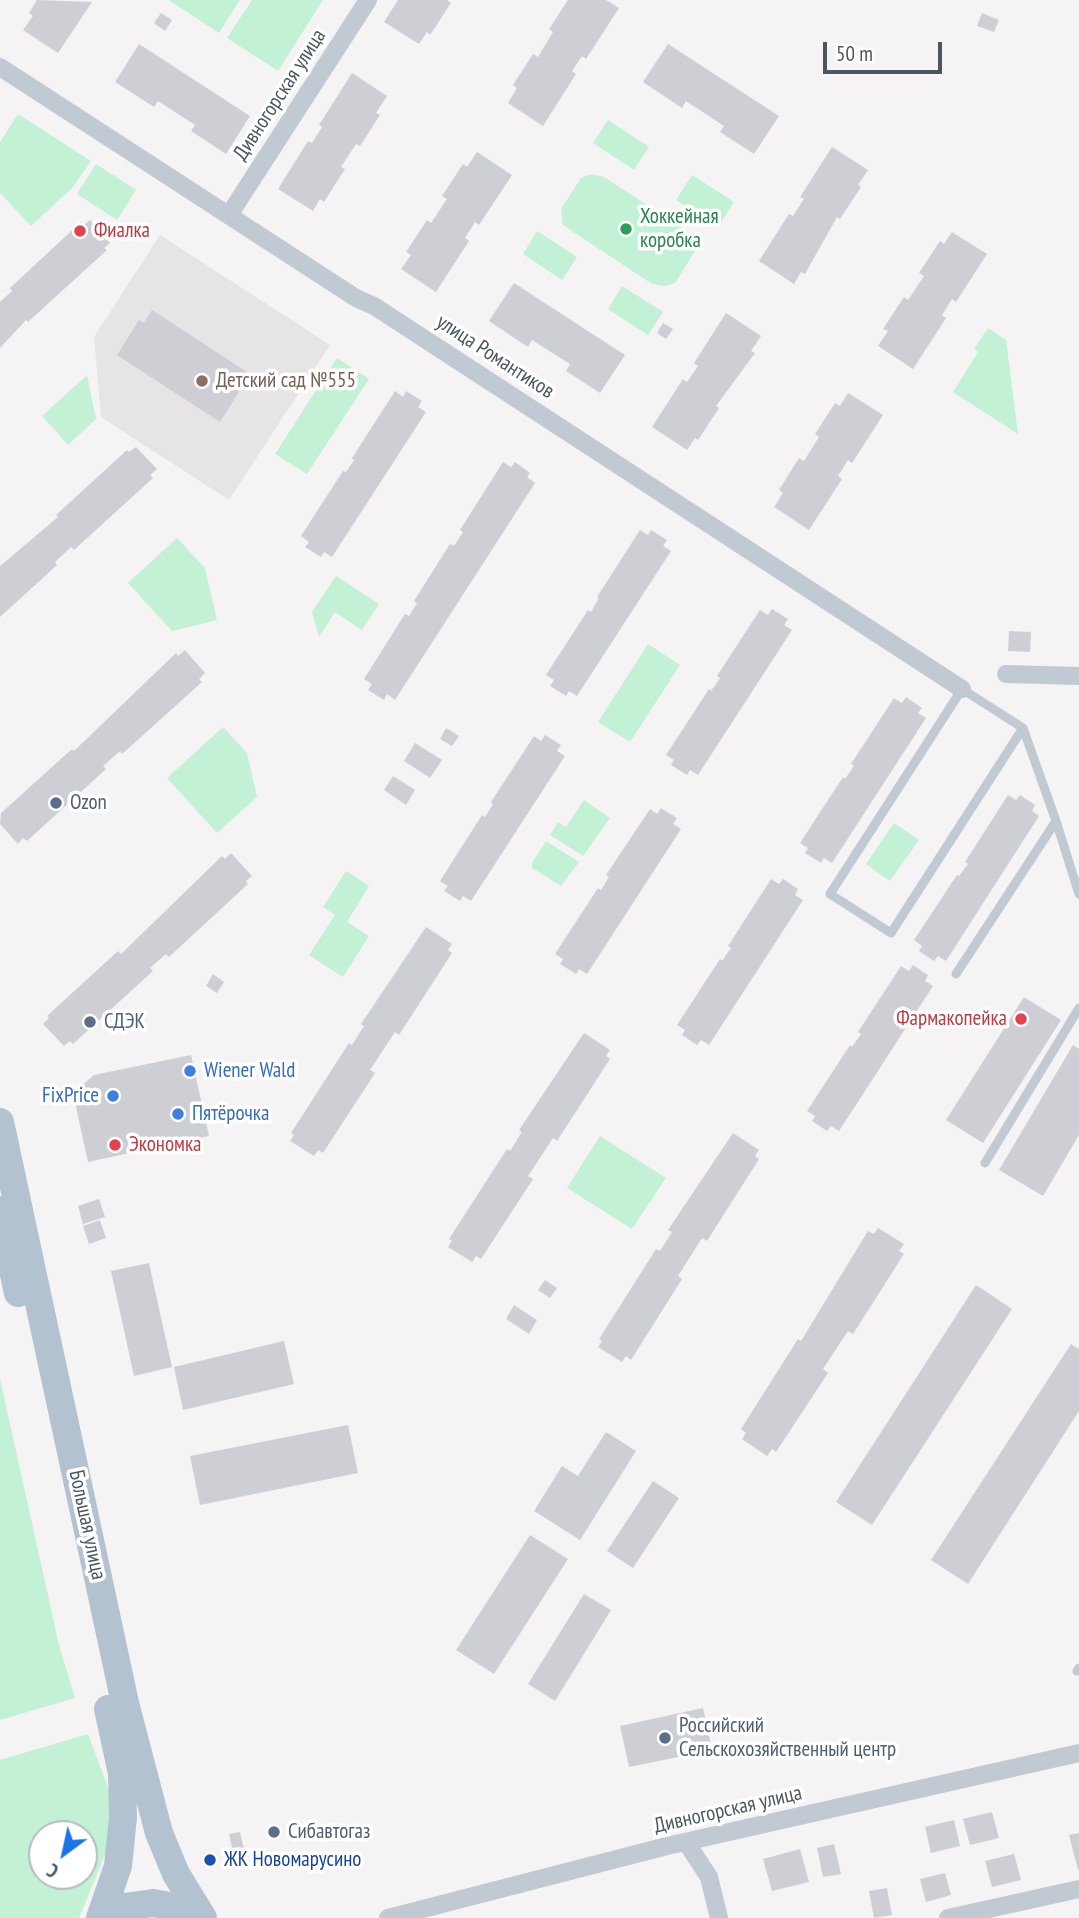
<!DOCTYPE html>
<html>
<head>
<meta charset="utf-8">
<style>
  body { margin:0 }
  #map { position:relative; width:1079px; height:1918px; overflow:hidden; background:#f5f3f3; font-family:"PT Sans Narrow",sans-serif }
  canvas { display:block }
  .north { position:absolute; left:28px; top:1820px; width:70px; height:70px; box-sizing:border-box; background:#fff; border:2px solid #b7bbc0; border-radius:50%; rotate:213deg; font-size:19px; font-weight:700; line-height:28px; text-align:center; color:#4a5661 }
  .north::after { content:''; display:block; margin:auto; width:24px; height:32px; background:#1a73e8; clip-path:polygon(50% 0,100% 100%,50% 72%,0 100%) }
  .scale { position:absolute; left:823px; top:42px; width:119px; height:32px; box-sizing:border-box; border:4px solid #4a5661; border-top:0; padding-left:9px; font-size:21px; line-height:24px; white-space:nowrap; color:#4a5661; -webkit-text-stroke:5px #fff; paint-order:stroke }
</style>
</head>
<body>
<div id="map">
<canvas width="1079" height="1918"></canvas>
<div class="north">С</div>
<div class="scale">50 m</div>
</div>
<script>
const ctx = document.querySelector('canvas').getContext('2d');
ctx.lineJoin = 'round';
function fill(path, color) {
  ctx.fillStyle = color;
  ctx.fill(path, 'evenodd');
}
function shape(rows) {
  const path = new Path2D();
  for (const r of rows) {
    path.moveTo(r[0], r[1]);
    for (let i = 2; i < r.length; i += 2) path.lineTo(r[i], r[i + 1]);
  }
  return path;
}
function strokePath(path, color, width, dash) {
  ctx.strokeStyle = color;
  ctx.lineWidth = width;
  ctx.lineCap = dash ? 'butt' : 'round';
  ctx.setLineDash(dash || []);
  ctx.stroke(path);
}
function drawText(font, color, halo, rows, align = 'center') {
  ctx.font = font + ' "PT Sans Narrow",sans-serif';
  ctx.lineWidth = 7;
  ctx.setLineDash([]);
  ctx.textBaseline = 'middle';
  ctx.strokeStyle = halo;
  ctx.fillStyle = color;
  for (const [text, x, y, turn = 0] of rows) {
    ctx.save();
    ctx.translate(x, y);
    ctx.rotate((+turn || 0) * Math.PI / 180);
    ctx.textAlign = isNaN(turn) ? turn : align;
    if (halo) ctx.strokeText(text, 0, 0);
    ctx.fillText(text, 0, 0);
    ctx.restore();
  }
}
fill(shape([
  [160,235,330,345,229,500,101,417,94,337]
]), '#e6e4e5');
fill(shape([
  [169,0,240,0,219,33],
  [252,0,323,0,278,71,227,38],
  [18,114,91,161,73,187,31,226,0,193,0,142],
  [608,120,649,147,634,170,593,143],
  [96,164,136,190,117,220,77,194],
  [592,174,604,177,691,234,695,251,675,283,665,286,652,284,563,225,561,209,581,178],
  [692,175,734,202,718,227,676,200],
  [537,231,577,257,562,280,523,254],
  [622,286,663,312,648,335,608,309],
  [988,328,1006,340,1018,434,953,392,978,352,974,349],
  [337,358,369,379,307,474,275,454],
  [87,375,96,419,68,445,42,416],
  [177,538,205,568,217,620,172,631,128,583],
  [336,576,379,604,362,630,335,612,319,637,312,612],
  [648,644,680,665,630,742,598,722],
  [223,727,247,753,257,797,217,833,167,778],
  [584,800,610,818,583,856,550,835,558,822,566,827],
  [894,823,919,840,890,881,866,864],
  [546,841,579,862,561,886,532,868,532,863],
  [346,871,369,886,347,922,369,936,343,977,309,955,335,915,323,907],
  [600,1136,666,1178,632,1229,567,1188],
  [0,1379,59,1645,75,1698,0,1720],
  [88,1734,112,1798,107,1850,79,1918,0,1918,0,1760],
  [42,1834,84,1834,84,1876,42,1876]
]), '#c3f1d5');
fill(shape([
  [37,0,92,2,58,53,23,30,33,16,29,13],
  [398,0,447,0,451,3,430,35,427,32,419,44,384,22],
  [568,0,606,0,619,8,586,59,582,56,572,71,576,74,543,126,508,103,517,88,513,85,533,54,538,57,553,32,549,29],
  [161,13,172,20,165,31,154,23],
  [982,13,999,20,994,32,977,26],
  [139,44,250,116,226,154,191,131,195,125,158,101,154,107,115,82],
  [668,44,779,116,754,154,720,132,724,126,686,101,682,108,643,82],
  [352,73,387,96,376,113,380,115,360,146,356,144,341,167,345,169,324,202,320,199,313,211,278,189,308,141,312,143,322,127,319,125],
  [832,147,868,170,858,185,861,187,840,219,837,217,805,274,801,272,794,284,759,261,789,214,793,216,804,199,800,197],
  [477,152,512,175,479,225,475,222,465,238,469,241,436,292,401,269,411,255,406,252,427,220,431,223,447,199,442,196,463,164,467,167],
  [90,220,110,243,104,248,107,250,28,322,26,320,0,348,0,302,12,291,10,288,81,222,84,225],
  [952,232,987,254,956,302,952,299,942,315,946,318,913,369,878,346,888,331,883,329,904,297,908,300,924,276,919,273,940,241,944,244],
  [514,283,625,355,600,393,566,371,570,364,532,340,528,347,489,321],
  [152,310,247,372,239,385,242,387,220,422,117,355,139,320,144,323],
  [726,313,761,336,751,351,755,353,716,406,719,408,698,440,695,438,687,450,652,427,683,379,687,382,698,366,694,363],
  [663,323,673,329,666,339,657,333],
  [395,391,403,397,406,391,422,401,418,407,426,412,332,557,324,552,321,557,305,547,309,542,301,536,343,471,346,472,354,460,352,458],
  [848,393,883,415,852,463,848,460,838,476,842,479,809,530,774,507,783,493,779,490,799,458,804,461,819,437,815,434,835,403,840,406],
  [136,447,157,469,150,475,153,478,74,550,71,547,55,562,57,565,0,617,0,566,58,517,56,515,127,450,129,452],
  [503,462,511,467,515,462,530,473,527,477,535,483,395,700,387,694,384,700,368,690,372,684,364,679,405,614,409,616,417,603,414,601,450,544,454,546,463,532,460,530],
  [640,530,648,535,651,530,667,540,663,546,671,551,577,696,569,691,566,696,550,686,554,680,546,675,588,610,591,612,599,598,597,597],
  [772,609,788,619,784,625,792,630,698,775,690,770,687,775,671,765,674,760,666,755,709,689,711,691,720,678,717,676,760,610,768,615],
  [1009,631,1031,632,1030,652,1008,651],
  [185,650,205,673,199,679,202,682,122,754,120,751,103,766,106,769,27,841,23,838,18,844,0,824,1,813,72,749,74,751,176,653,178,656],
  [906,697,922,708,918,713,926,718,832,863,824,858,821,863,805,853,808,848,800,843,843,777,845,779,854,766,851,764,894,698,902,703],
  [446,728,459,736,452,746,440,739],
  [545,735,561,745,557,751,565,756,471,901,463,896,460,901,444,891,448,886,440,881,482,815,485,817,493,804,491,802,534,736,541,741],
  [415,743,442,760,430,778,404,761],
  [393,776,415,790,406,805,384,790],
  [1008,795,1016,800,1020,795,1035,805,1032,811,1039,816,946,961,938,956,934,961,919,951,922,946,914,940,957,875,959,876,968,864,965,862],
  [661,808,677,818,673,824,681,829,587,974,579,969,576,974,560,964,563,959,555,954,598,888,601,890,609,877,606,875,650,809,657,814],
  [231,853,252,876,246,881,248,884,169,957,166,954,150,968,153,971,73,1044,70,1041,64,1046,43,1024,49,1018,47,1016,118,951,121,954,222,856,225,859],
  [771,879,779,884,783,879,798,889,795,895,803,900,709,1045,701,1040,697,1045,682,1035,685,1030,677,1025,720,959,722,961,731,948,728,946],
  [426,927,452,944,448,950,452,953,399,1035,395,1032,370,1070,375,1073,323,1153,318,1150,314,1156,290,1141,294,1135,291,1133,349,1043,352,1045,364,1026,361,1024],
  [913,965,928,975,925,981,933,986,839,1131,831,1126,827,1131,812,1121,815,1116,807,1111,850,1045,852,1047,861,1034,858,1032,901,966,909,971],
  [213,974,224,982,217,993,206,986],
  [1024,997,1061,1020,983,1143,946,1120],
  [584,1033,610,1050,606,1056,610,1059,557,1141,553,1138,528,1176,533,1179,481,1259,476,1256,472,1262,448,1247,452,1241,449,1239,507,1149,510,1151,522,1132,519,1130],
  [1073,1045,1079,1049,1079,1135,1043,1196,999,1170],
  [191,1055,209,1136,88,1162,73,1093,94,1075],
  [733,1133,759,1150,755,1156,759,1159,707,1241,702,1238,678,1276,682,1279,631,1360,626,1356,622,1362,598,1347,602,1341,599,1339,656,1249,660,1251,672,1232,668,1230],
  [99,1199,105,1217,83,1224,78,1206],
  [100,1220,106,1238,89,1244,83,1226],
  [878,1228,904,1244,899,1251,904,1254,853,1334,848,1331,823,1369,828,1373,776,1452,772,1449,767,1456,742,1439,746,1433,741,1429,798,1339,801,1341,868,1231,874,1234],
  [149,1263,172,1367,134,1376,111,1271],
  [545,1280,557,1288,550,1298,538,1290],
  [976,1285,1012,1309,872,1525,836,1502],
  [514,1305,537,1320,529,1334,506,1319],
  [284,1341,294,1384,183,1410,174,1367],
  [1071,1344,1079,1349,1079,1411,968,1584,931,1560],
  [348,1425,358,1473,200,1505,190,1456],
  [606,1432,636,1451,580,1540,534,1511,562,1466,578,1476],
  [653,1481,679,1498,633,1568,607,1551],
  [530,1535,568,1559,494,1674,456,1650],
  [584,1594,611,1610,555,1701,528,1684],
  [703,1708,712,1750,629,1767,620,1726],
  [992,1812,999,1838,970,1845,963,1819],
  [954,1820,960,1846,931,1853,925,1827],
  [240,1832,246,1858,235,1861,229,1834],
  [1079,1833,1079,1870,1078,1870,1069,1835],
  [834,1844,841,1874,823,1877,817,1848],
  [800,1849,809,1882,772,1891,763,1859],
  [1014,1854,1021,1880,992,1887,985,1861],
  [945,1873,951,1895,926,1902,920,1879],
  [887,1888,892,1915,874,1918,869,1891]
]), '#cdcfd5');
strokePath(shape([
  [962,689,1023,728,891,933,830,894,962,689],
  [1056,821,1079,894],
  [956,974,1056,821,1023,728],
  [985,1163,1079,1008],
  [1077,1671,1079,1668]
]), '#c1cad2', 9);
strokePath(shape([
  [0,67,356,298,374,306,962,689],
  [229,215,368,0],
  [1006,674,1079,676],
  [686,1842,709,1877,719,1918],
  [388,1918,667,1846,1079,1753],
  [948,1918,1079,1889]
]), '#c1cad2', 18);
strokePath(shape([
  [0,1122,125,1703,159,1833,176,1874,203,1918],
  [0,1210,18,1293],
  [100,1918,118,1866,123,1817,122,1773,108,1709],
  [104,1918,124,1907,153,1903,181,1908,198,1918]
]), '#b3c2d1', 28);
for (const [x, y, r, color] of [
  [626,229,7,"#2e9e5b"],
  [80,231,7,"#e0444e"],
  [202,381,7,"#8d6e63"],
  [56,803,7,"#5c6f8a"],
  [1021,1019,7,"#e0444e"],
  [90,1022,7,"#5c6f8a"],
  [190,1071,7,"#3f7fe0"],
  [113,1096,7,"#3f7fe0"],
  [178,1114,7,"#3f7fe0"],
  [115,1145,7,"#e0444e"],
  [665,1738,7,"#5c6f8a"],
  [274,1832,7,"#5c6f8a"],
  [210,1860,7,"#1a4fb4"]
]) {
  const dot = new Path2D();
  dot.arc(x, y, r, 0, 2 * Math.PI);
  ctx.fillStyle = color;
  ctx.fill(dot);
  strokePath(dot, '#fff', 2.5);
}
drawText('21px', '#4a5661', '#fff', [
  ["Дивногорская улица",280,95,-57],
  ["улица Романтиков",495,357,33],
  ["Большая улица",87,1525,78],
  ["Дивногорская улица",728,1810,-13]
]);
drawText('21px', '#27864d', '#fff', [
  ["Хоккейная",640,217],
  ["коробка",640,241]
], 'left');
drawText('21px', '#be3a42', '#fff', [
  ["Фиалка",94,231],
  ["Фармакопейка",1007,1019,"right"],
  ["Экономка",129,1145]
], 'left');
drawText('21px', '#785e54', '#fff', [
  ["Детский сад №555",216,381]
], 'left');
drawText('21px', '#4e5e75', '#fff', [
  ["Ozon",70,803],
  ["СДЭК",104,1022],
  ["Российский",679,1726],
  ["Сельскохозяйственный центр",679,1750],
  ["Сибавтогаз",288,1832]
], 'left');
drawText('21px', '#366cbe', '#fff', [
  ["Wiener Wald",204,1071],
  ["FixPrice",99,1096,"right"],
  ["Пятёрочка",192,1114]
], 'left');
drawText('21px', '#164399', '#fff', [
  ["ЖК Новомарусино",224,1860]
], 'left');
</script>
</body>
</html>
